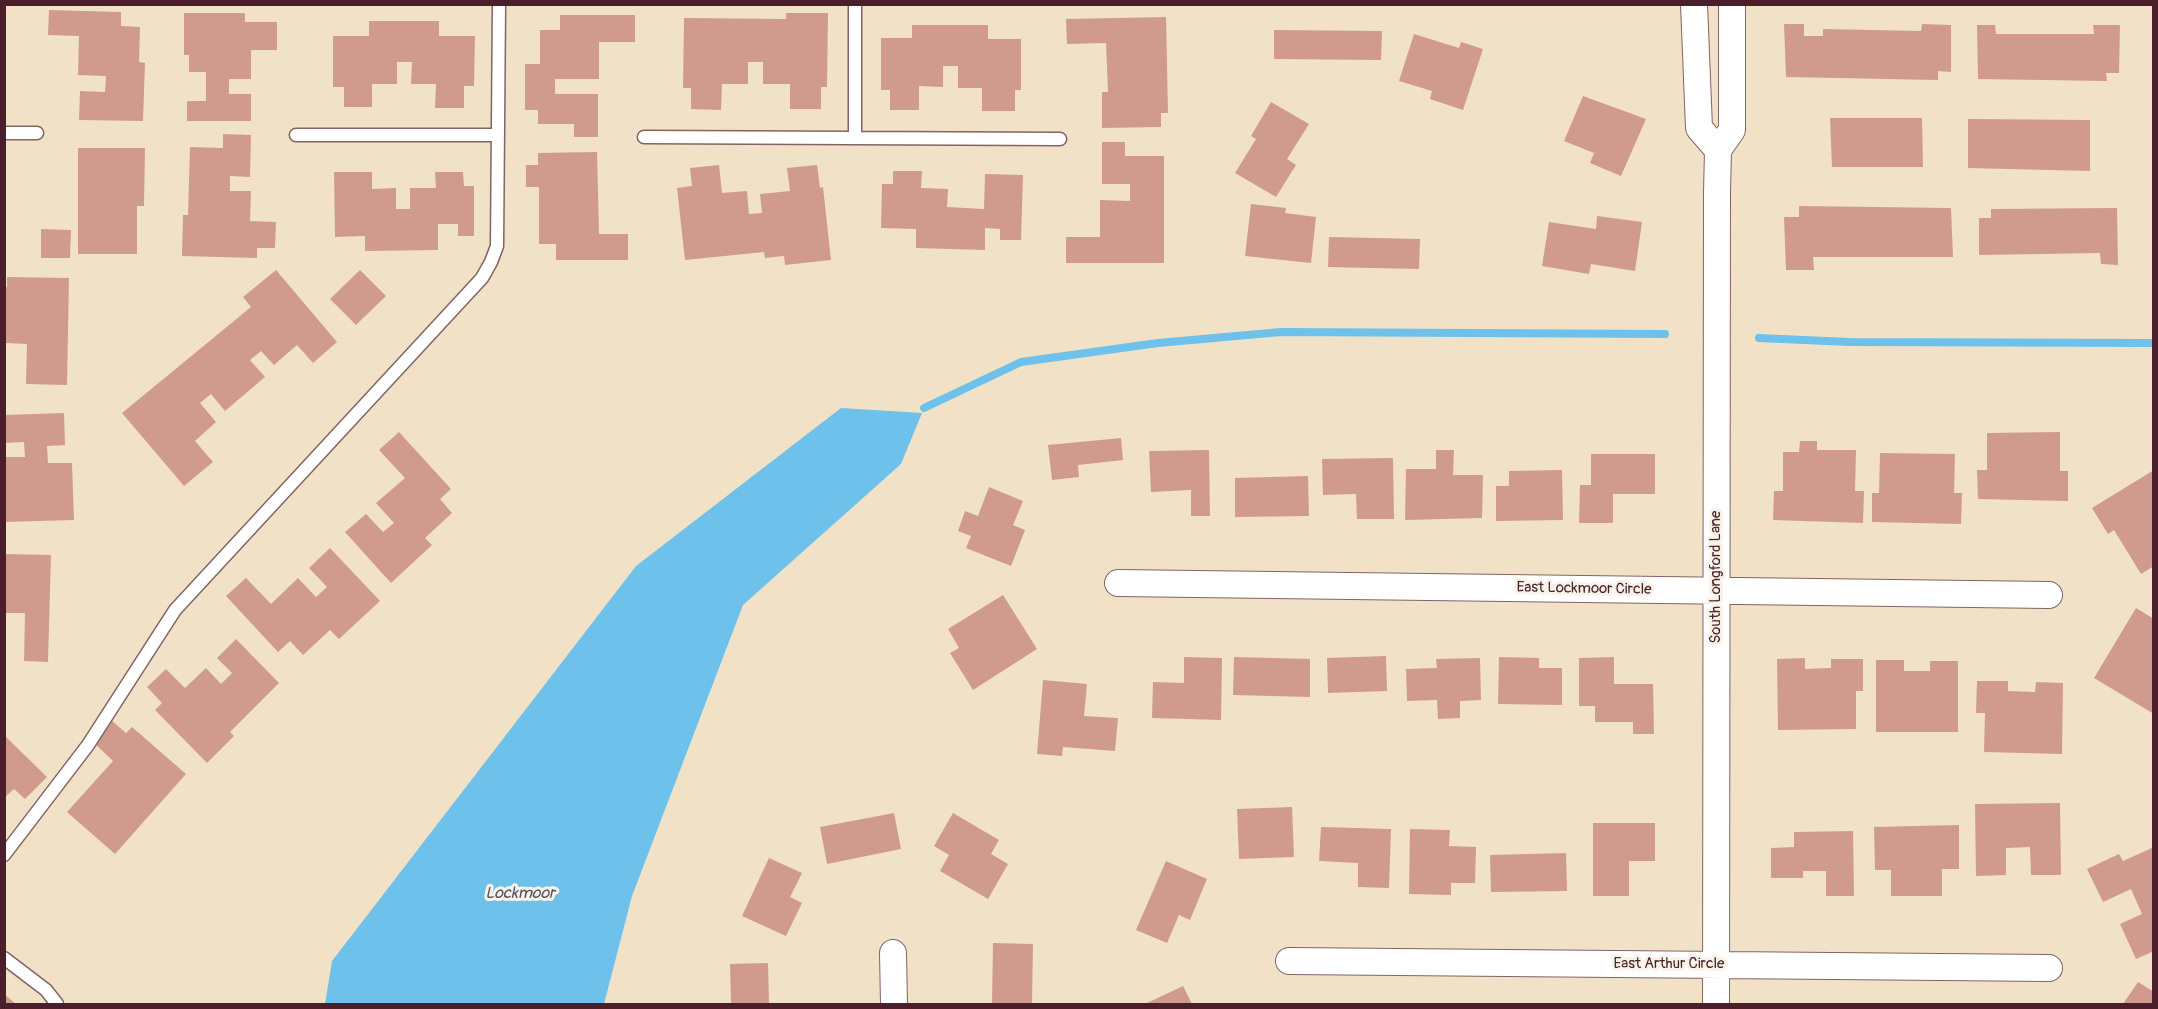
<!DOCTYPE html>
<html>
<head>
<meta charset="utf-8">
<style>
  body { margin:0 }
  #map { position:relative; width:2158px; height:1009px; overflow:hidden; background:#f1e2c7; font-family:Pangolin,sans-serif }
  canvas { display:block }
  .frame { position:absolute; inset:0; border:6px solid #4a1f2b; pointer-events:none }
</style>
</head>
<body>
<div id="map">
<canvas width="2158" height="1009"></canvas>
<div class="frame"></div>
</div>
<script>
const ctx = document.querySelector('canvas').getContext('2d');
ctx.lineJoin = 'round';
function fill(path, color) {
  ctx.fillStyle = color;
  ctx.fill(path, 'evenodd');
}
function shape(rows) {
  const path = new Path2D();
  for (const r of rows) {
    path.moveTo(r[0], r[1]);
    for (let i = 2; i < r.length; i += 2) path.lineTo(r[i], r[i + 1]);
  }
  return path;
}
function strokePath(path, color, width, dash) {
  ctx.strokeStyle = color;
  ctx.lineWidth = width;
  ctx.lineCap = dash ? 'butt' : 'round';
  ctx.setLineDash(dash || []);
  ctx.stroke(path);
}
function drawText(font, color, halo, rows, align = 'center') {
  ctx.font = font + ' Pangolin,sans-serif';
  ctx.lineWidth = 6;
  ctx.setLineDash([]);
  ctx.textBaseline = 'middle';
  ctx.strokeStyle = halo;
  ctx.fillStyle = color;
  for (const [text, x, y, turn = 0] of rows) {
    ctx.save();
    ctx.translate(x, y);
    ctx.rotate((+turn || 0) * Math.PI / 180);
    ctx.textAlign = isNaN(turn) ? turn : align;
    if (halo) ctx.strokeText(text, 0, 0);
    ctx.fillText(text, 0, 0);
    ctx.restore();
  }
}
fill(shape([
  [841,408,922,413,901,464,743,605,632,896,604,1004,325,1004,332,961,636,566]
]), '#6ec1ea');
strokePath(shape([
  [1759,338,1849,342,2154,343],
  [924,408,1021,362,1158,343,1281,332,1665,334]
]), '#6ec1ea', 8);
fill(shape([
  [49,10,121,12,121,26,140,27,139,62,145,63,143,121,79,120,80,91,105,92,106,76,78,75,79,36,48,35],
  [184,13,245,13,245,22,277,22,277,50,251,50,251,79,229,79,229,94,251,94,251,121,187,121,187,101,206,101,206,72,189,72,189,55,184,55],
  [786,13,828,13,827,87,821,87,821,109,790,109,790,84,763,84,763,62,748,62,748,84,722,84,721,110,691,109,691,88,683,88,684,18,786,19],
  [560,15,635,15,635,42,599,42,599,79,555,79,555,94,598,94,598,137,574,137,574,124,538,124,538,110,525,110,525,64,540,64,540,30,560,30],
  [1166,17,1168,113,1161,113,1161,127,1102,128,1102,92,1108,92,1106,43,1067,44,1066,19],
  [369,21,439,21,439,36,475,36,474,86,464,86,464,108,435,108,436,84,411,84,412,62,397,62,397,84,372,84,372,107,344,107,344,87,333,87,333,36,369,36],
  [1784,24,1804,24,1804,36,1823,36,1823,29,1921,31,1922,24,1951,25,1951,72,1938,71,1938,80,1786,77],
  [912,25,988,25,988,39,1021,39,1021,90,1015,90,1015,111,982,111,982,88,958,88,958,66,943,66,943,87,919,86,919,110,890,110,890,90,881,90,881,38,912,38],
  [1977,25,1995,25,1996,34,2094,34,2093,25,2120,25,2119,73,2106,73,2107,81,1978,79],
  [1274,30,1382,31,1381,60,1274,59],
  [1414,34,1459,48,1461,42,1483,49,1463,110,1430,99,1432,91,1399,81],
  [1583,96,1646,119,1621,176,1590,163,1594,153,1564,141],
  [1271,102,1309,124,1287,159,1296,165,1276,197,1235,173,1256,139,1251,136],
  [1830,118,1922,118,1923,167,1832,167],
  [1968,119,2090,120,2090,171,1968,168],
  [223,134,251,135,250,177,230,176,230,191,251,191,250,221,276,222,275,248,257,248,257,258,182,256,183,215,188,215,190,147,223,148],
  [1102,142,1125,142,1125,156,1164,156,1164,263,1066,263,1066,237,1100,237,1100,200,1130,201,1130,184,1102,184],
  [78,148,145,148,144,206,137,206,137,254,78,254],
  [597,152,599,234,628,234,628,260,556,260,556,244,539,244,539,187,526,187,526,165,538,165,538,153],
  [719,165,722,193,747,191,749,214,762,213,760,194,790,191,787,168,817,165,820,188,823,187,831,260,785,265,784,256,765,258,764,252,685,260,677,188,692,186,690,168],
  [893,171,922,171,921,188,948,189,947,207,984,209,985,174,1023,175,1021,240,1000,240,1000,229,985,228,985,250,916,248,916,229,881,228,882,184,893,184],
  [334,172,372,172,372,189,396,188,396,209,410,209,410,188,436,188,435,172,463,172,464,186,474,186,474,236,458,236,458,224,438,224,438,250,365,251,365,236,335,237],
  [1251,204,1286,208,1285,213,1316,217,1311,263,1245,256],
  [1799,206,1951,208,1953,257,1813,257,1814,270,1786,270,1784,217,1799,217],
  [2117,208,2118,265,2101,264,2100,253,1979,255,1979,218,1991,218,1991,209],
  [1597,216,1642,222,1635,271,1591,264,1589,274,1542,266,1549,222,1596,229],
  [41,229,71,230,70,258,41,258],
  [1329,237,1420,239,1419,269,1328,267],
  [276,270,337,342,313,363,297,345,274,365,261,351,250,360,265,377,225,411,211,394,200,403,216,422,195,441,213,462,184,486,122,413,251,307,243,297],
  [360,270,386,296,356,325,330,299],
  [7,277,69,278,67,385,26,384,27,344,6,343,4,287,7,287],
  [64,413,65,445,47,446,48,463,72,463,74,520,4,522,4,457,25,457,24,442,4,443,4,415],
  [399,432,451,489,440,499,452,513,425,538,432,545,391,583,345,532,366,514,383,532,394,523,376,503,405,478,379,450],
  [2060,432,2060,471,2068,471,2068,501,1978,499,1977,470,1987,470,1987,433],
  [1121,438,1123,460,1078,465,1079,477,1052,480,1048,445],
  [1800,441,1817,441,1817,450,1856,450,1855,491,1864,491,1863,523,1773,520,1774,491,1783,491,1783,452,1799,452],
  [1209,450,1210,516,1191,516,1191,490,1151,492,1149,451],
  [1436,450,1454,450,1453,475,1483,475,1482,518,1405,520,1406,469,1436,469],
  [1880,453,1955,454,1954,493,1962,493,1961,524,1872,522,1872,493,1879,493],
  [1591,454,1655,454,1655,494,1613,494,1613,523,1579,523,1580,485,1591,485],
  [1393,458,1394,519,1357,519,1356,494,1323,495,1322,459],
  [1562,470,1563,520,1496,521,1496,486,1509,486,1509,471],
  [2154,470,2154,566,2141,574,2114,530,2108,534,2092,508],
  [1308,476,1309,516,1235,517,1235,478],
  [989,487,1023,501,1013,525,1025,530,1011,566,966,548,971,536,958,531,965,511,978,516],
  [330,548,380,601,339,639,330,630,303,655,290,641,278,652,226,596,246,578,271,604,298,578,316,597,327,587,309,568],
  [4,554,51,555,48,662,24,661,25,613,4,613],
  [1003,595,1037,649,973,690,950,653,959,648,948,629],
  [2136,608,2154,619,2154,714,2094,678],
  [236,639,279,683,230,732,234,736,207,763,155,710,162,703,147,687,166,669,185,688,206,668,221,684,232,673,217,658],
  [1386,656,1387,691,1328,693,1327,658],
  [1184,657,1222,658,1221,720,1152,718,1153,682,1184,683],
  [1234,657,1310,659,1310,697,1233,695],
  [1499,657,1539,658,1539,668,1562,668,1562,705,1498,704],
  [1614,657,1614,684,1653,684,1654,734,1633,734,1633,722,1595,722,1595,706,1579,706,1579,658],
  [1480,658,1481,700,1460,701,1460,718,1438,719,1437,700,1407,701,1406,669,1437,668,1436,659],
  [1805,658,1805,669,1831,668,1831,659,1863,659,1863,691,1856,691,1856,729,1778,730,1777,659],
  [1876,660,1904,660,1904,671,1930,671,1930,661,1958,661,1958,732,1876,732],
  [1043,680,1087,684,1084,716,1118,718,1115,751,1063,747,1062,756,1037,754],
  [1977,681,2008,681,2008,691,2035,692,2036,682,2063,683,2062,754,1984,752,1985,713,1976,713],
  [111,720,126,733,132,727,186,774,115,854,67,812,113,761,92,741],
  [4,735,47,777,25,799,14,789,4,798],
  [2060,803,2061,875,2031,875,2030,847,2006,848,2006,875,1976,876,1975,804],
  [1292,807,1294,857,1239,859,1237,809],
  [894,813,901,849,827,864,820,827],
  [953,813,999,840,991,854,1008,864,988,899,940,871,949,855,934,846],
  [1593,823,1655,823,1655,861,1629,861,1629,896,1593,896],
  [1959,825,1959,869,1942,869,1942,896,1891,896,1891,870,1875,870,1874,827],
  [1321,827,1391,829,1389,888,1358,887,1358,863,1319,861],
  [1410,829,1450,830,1449,846,1476,847,1475,883,1451,883,1451,895,1409,894],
  [1853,831,1854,896,1826,896,1826,871,1803,871,1803,878,1771,878,1771,848,1794,847,1794,832],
  [2154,847,2154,951,2136,959,2120,924,2142,914,2131,889,2103,902,2087,869,2119,854,2123,861],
  [1566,853,1567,891,1491,892,1490,855],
  [769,858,802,873,790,897,802,903,786,936,742,916],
  [1166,861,1207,879,1190,920,1179,915,1167,943,1136,930],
  [993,943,1033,944,1032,1004,992,1004],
  [768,963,769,1004,731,1004,730,964],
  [2138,982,2154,992,2154,1004,2123,1004],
  [1183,986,1192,1004,1145,1004],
  [4,994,16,1004,4,1004]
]), '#d09b8d');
const service = shape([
  [855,4,855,138],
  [4,133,37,133],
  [296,135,497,135],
  [644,137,1060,139],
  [4,855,88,745,175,610,482,278,491,262,497,246,499,4],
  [4,958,46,990,57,1004]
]);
const minor = shape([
  [1694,4,1699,128,1718,150],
  [1118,583,2049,595],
  [893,953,894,1004],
  [1289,961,2049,968],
  [1716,1004,1717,193,1718,150,1732,130,1732,4]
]);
strokePath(service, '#846362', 15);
strokePath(minor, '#846362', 28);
strokePath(service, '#fff', 12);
strokePath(minor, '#fff', 26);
drawText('15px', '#4a1f2b', '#f7f3e8', [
  ["South Longford Lane",1716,577,-90],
  ["East Lockmoor Circle",1584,589,1],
  ["East Arthur Circle",1669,964]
]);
drawText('italic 16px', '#555064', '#f7f3e8', [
  ["Lockmoor",520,894]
]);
</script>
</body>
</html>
